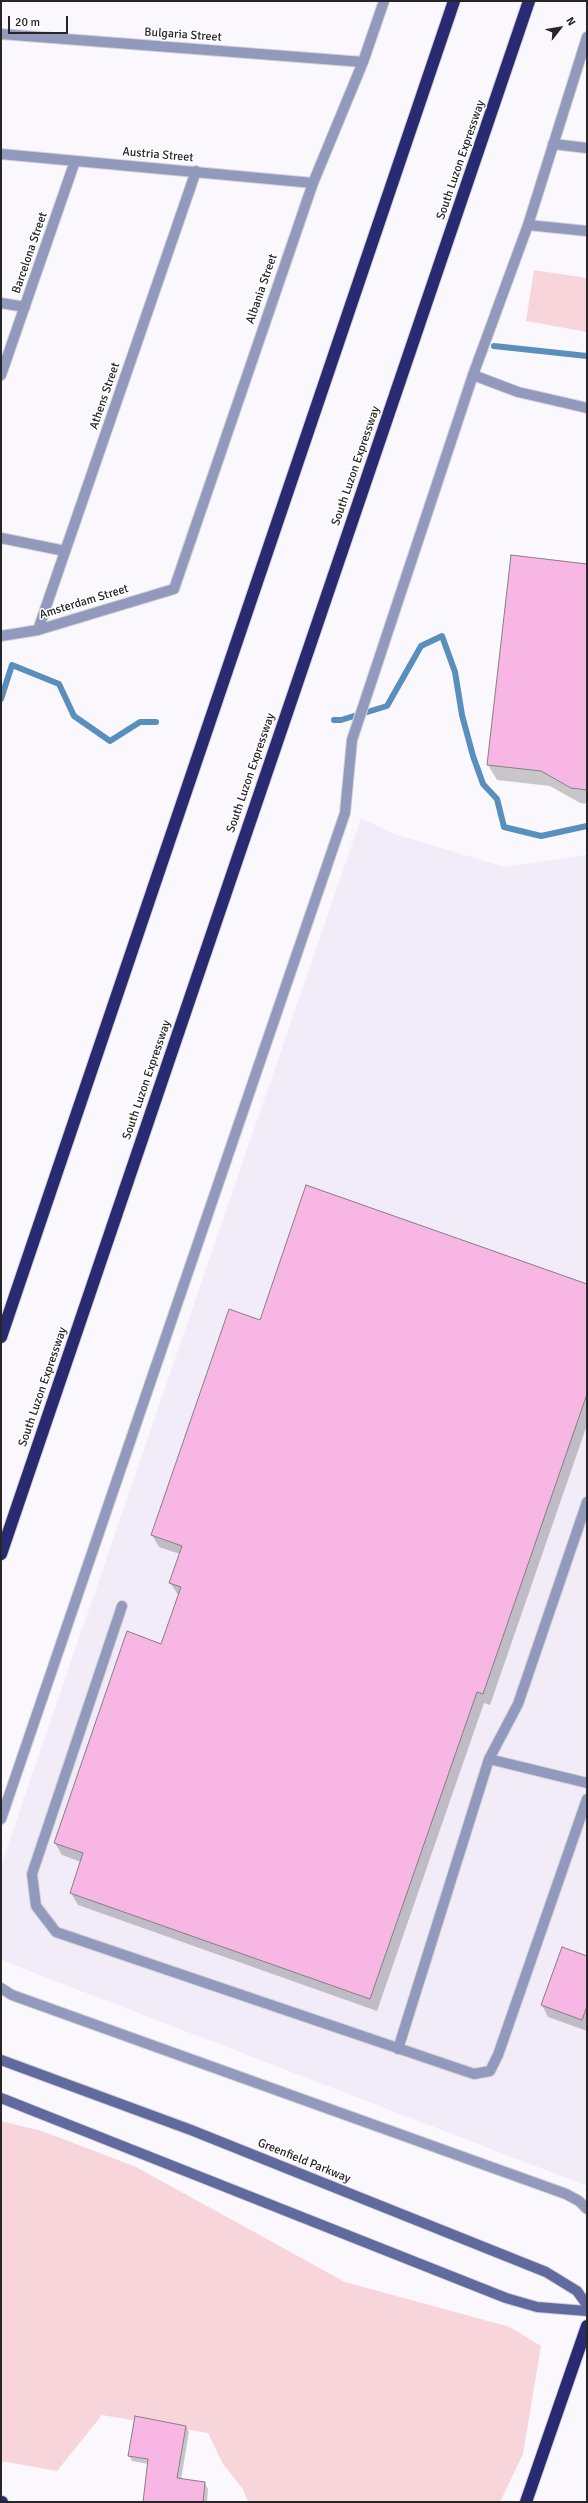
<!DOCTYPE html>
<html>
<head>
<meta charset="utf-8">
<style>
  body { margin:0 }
  #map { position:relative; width:588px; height:2503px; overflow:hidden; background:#faf8fc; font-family:Signika,sans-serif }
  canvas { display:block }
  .frame { position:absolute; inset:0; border:2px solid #272627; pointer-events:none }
  .north { position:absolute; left:540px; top:8px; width:40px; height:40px; -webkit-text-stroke:3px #fff; paint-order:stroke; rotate:59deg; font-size:11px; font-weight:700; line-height:16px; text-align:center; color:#272627 }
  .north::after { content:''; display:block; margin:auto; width:14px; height:18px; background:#272627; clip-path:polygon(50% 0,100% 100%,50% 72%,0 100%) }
  .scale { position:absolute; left:8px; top:16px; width:60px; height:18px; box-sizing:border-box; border:2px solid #272627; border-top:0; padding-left:5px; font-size:12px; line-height:14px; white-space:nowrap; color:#272627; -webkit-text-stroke:3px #fff; paint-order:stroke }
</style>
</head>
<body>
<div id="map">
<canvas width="588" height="2503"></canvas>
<div class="frame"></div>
<div class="north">N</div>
<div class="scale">20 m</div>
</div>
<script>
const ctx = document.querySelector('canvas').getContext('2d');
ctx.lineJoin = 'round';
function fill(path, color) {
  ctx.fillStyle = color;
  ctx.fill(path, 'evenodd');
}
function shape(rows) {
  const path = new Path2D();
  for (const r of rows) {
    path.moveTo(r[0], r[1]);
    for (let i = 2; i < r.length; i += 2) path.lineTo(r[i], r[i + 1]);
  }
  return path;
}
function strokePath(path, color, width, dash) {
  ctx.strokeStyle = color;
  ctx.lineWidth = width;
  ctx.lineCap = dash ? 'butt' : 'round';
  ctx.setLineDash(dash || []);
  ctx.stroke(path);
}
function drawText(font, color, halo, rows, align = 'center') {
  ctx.font = font + ' Signika,sans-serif';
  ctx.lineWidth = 3;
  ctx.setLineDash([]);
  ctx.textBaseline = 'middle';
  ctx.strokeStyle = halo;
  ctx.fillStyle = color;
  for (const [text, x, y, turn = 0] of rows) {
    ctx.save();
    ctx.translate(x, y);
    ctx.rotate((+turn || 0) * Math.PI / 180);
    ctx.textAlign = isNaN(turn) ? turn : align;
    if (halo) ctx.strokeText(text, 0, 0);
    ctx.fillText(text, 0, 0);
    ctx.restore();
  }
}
fill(shape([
  [361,818,394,834,504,867,587,855,587,2186,1,1960,1,1865]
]), '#f1ecf7');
fill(shape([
  [534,270,587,278,587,332,526,321],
  [1,2121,42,2131,136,2167,345,2282,510,2327,541,2346,523,2454,500,2502,253,2502,247,2500,243,2489,223,2464,208,2433,102,2415,57,2471,1,2461]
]), '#f8d5da');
fill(shape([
  [587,565,587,804,580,803,550,786,497,780,488,765],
  [587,1285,587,1425,490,1705,484,1703,377,2011,78,1905,71,1893,81,1862,62,1855,55,1843,162,1645,179,1596,170,1583,180,1554,159,1547,152,1535,260,1322],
  [587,1957,587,2031,548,2017,542,2005],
  [186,2427,189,2432,181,2480,205,2483,208,2489,207,2502,144,2502,148,2464,132,2461,129,2455]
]), '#0003');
strokePath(shape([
  [494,346,587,356],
  [1,699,12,665,59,684,74,716,110,741,140,722,156,722],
  [334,720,341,720,387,706,421,646,442,636,455,672,462,715,473,756,483,784,497,799,504,827,541,836,587,826]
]), '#598fbc', 6);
const building = shape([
  [511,555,587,564,587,790,571,788,541,771,487,765,511,555],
  [306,1185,587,1284,587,1394,483,1694,477,1692,370,1999,70,1893,83,1853,54,1843,127,1631,161,1644,181,1587,169,1583,182,1546,151,1535,229,1309,260,1320,306,1185],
  [562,1947,587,1956,587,2006,582,2020,541,2005,562,1947],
  [135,2416,186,2426,177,2478,205,2482,203,2502,143,2502,148,2459,128,2456,135,2416]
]);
fill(building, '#f8b6e5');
strokePath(building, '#848082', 1);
const service = shape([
  [473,375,518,392,587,408],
  [122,1606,32,1874,36,1906,56,1932,474,2074,490,2071,498,2055,587,1799],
  [489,1759,587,1783],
  [398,2049,489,1759,518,1704,587,1502]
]);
const minor = shape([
  [1,34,363,62],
  [553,144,587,148],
  [1,154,313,183],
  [528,225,587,231],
  [1,303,25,307],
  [1,375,75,161],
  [1,538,65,551],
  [38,630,196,171],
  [1,636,38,630,174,589,313,183,363,62,384,1],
  [1,1819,345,813,352,740,473,375,528,225,587,37],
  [1,1988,12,1995,566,2194,579,2201,587,2209]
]);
const secondary = shape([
  [1,2060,191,2130,546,2272,577,2291,587,2305],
  [1,2098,506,2298,537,2307,587,2311]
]);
const motorway = shape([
  [1,1337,454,1],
  [1,1554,529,1],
  [1,2502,2,2502],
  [526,2502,587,2326]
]);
strokePath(service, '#d4d2d6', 12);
strokePath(minor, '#d4d2d6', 12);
strokePath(secondary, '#d4d2d6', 12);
strokePath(motorway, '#d4d2d6', 14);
strokePath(service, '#9199bd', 10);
strokePath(minor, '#9199bd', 10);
strokePath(secondary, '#616a9e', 10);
strokePath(motorway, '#282b72', 12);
drawText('12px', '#272627', '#fff', [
  ["Bulgaria Street",183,35,4],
  ["Austria Street",158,155,5],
  ["South Luzon Expressway",461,160,-71],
  ["Barcelona Street",30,253,-71],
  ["Albania Street",262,289,-71],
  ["Athens Street",105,396,-71],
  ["South Luzon Expressway",356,466,-71],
  ["Amsterdam Street",84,602,-17],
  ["South Luzon Expressway",251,773,-71],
  ["South Luzon Expressway",147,1080,-71],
  ["South Luzon Expressway",43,1387,-71],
  ["Greenfield Parkway",304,2161,22]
]);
</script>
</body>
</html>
